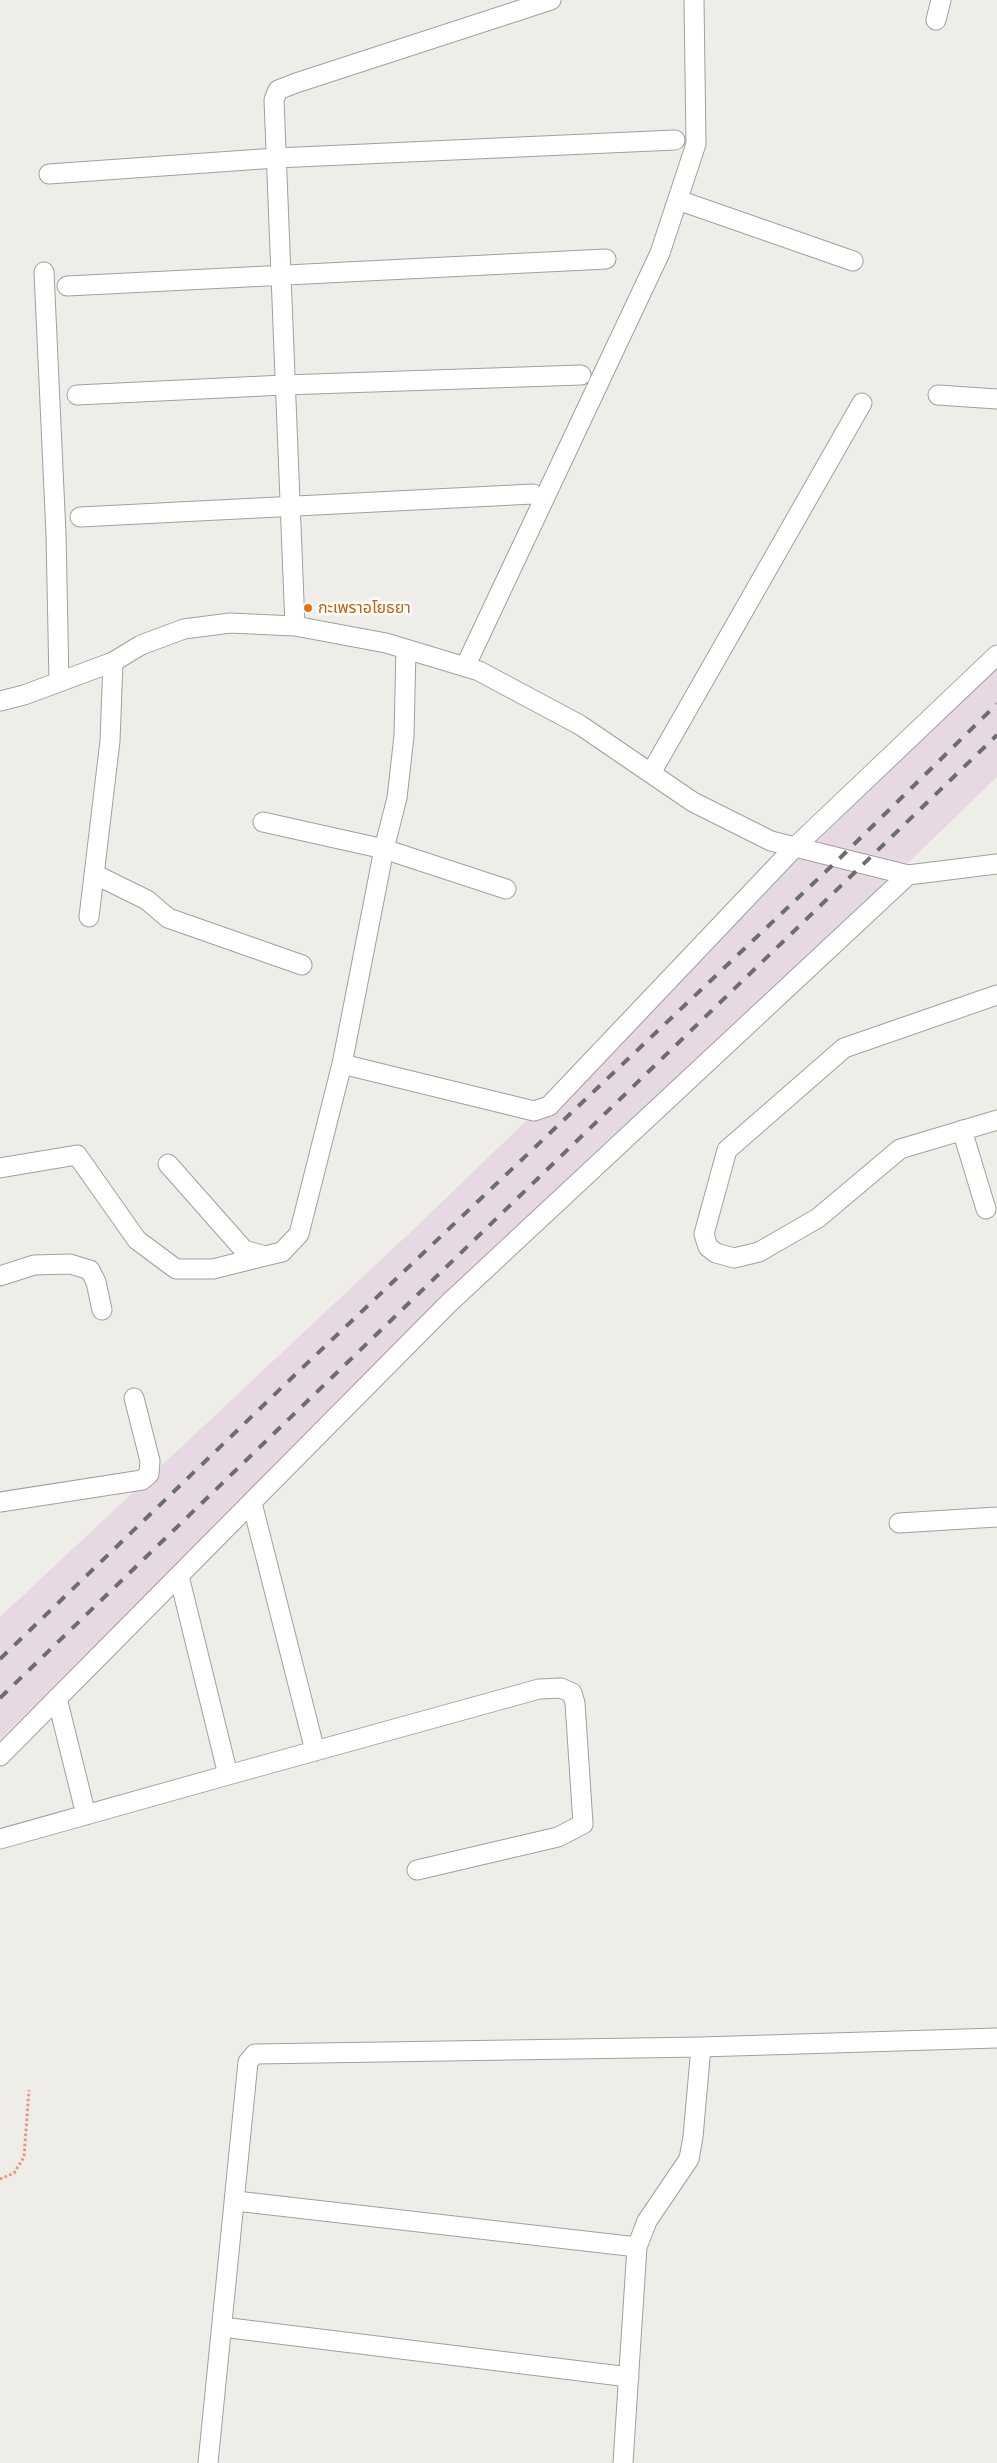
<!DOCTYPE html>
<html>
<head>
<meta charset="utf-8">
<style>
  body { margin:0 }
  canvas { display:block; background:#efede7 }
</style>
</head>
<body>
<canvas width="997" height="2463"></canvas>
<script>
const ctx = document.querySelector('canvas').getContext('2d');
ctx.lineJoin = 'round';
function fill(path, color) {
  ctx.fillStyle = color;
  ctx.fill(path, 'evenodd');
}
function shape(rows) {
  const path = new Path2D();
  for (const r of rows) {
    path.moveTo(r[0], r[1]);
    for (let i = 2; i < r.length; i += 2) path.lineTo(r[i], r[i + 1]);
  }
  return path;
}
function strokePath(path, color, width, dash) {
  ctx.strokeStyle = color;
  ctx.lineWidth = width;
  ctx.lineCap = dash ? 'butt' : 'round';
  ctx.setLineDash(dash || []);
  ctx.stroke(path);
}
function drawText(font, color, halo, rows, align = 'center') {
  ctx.font = font + ' Rubik,"Noto Sans Thai",sans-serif';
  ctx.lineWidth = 5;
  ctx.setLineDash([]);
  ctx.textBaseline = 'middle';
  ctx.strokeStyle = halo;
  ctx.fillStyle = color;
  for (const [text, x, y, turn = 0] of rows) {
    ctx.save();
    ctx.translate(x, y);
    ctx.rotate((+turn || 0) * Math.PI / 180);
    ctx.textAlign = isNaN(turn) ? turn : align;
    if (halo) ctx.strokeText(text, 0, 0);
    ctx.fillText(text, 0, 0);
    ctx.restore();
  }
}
fill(shape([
  [997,667,997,777,0,1739,0,1617,417,1226]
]), '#e7d9e3');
const street = shape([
  [936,20,941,0],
  [49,174,276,158,675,140],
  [678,200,853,261],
  [44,272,56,534,59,682],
  [67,286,606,259],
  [77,395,284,385,581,375],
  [938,395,997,399],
  [80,517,533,494],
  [295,626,274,100,278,90,296,83,551,0],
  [465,667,660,253,696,144,694,0],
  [0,701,24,695,113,662,141,645,184,629,230,623,295,626,386,643,479,671,580,725,693,802,771,841,908,875,997,864],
  [651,773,862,403],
  [263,822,384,849,506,889],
  [94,874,147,900,168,918,302,965],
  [89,917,110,741,113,662],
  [997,995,844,1048,727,1150,704,1234,708,1247,716,1253,734,1258,759,1252,818,1218,900,1149,997,1120],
  [342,1064,534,1111,549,1106,794,848,997,655],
  [962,1130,986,1209],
  [168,1164,244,1250,265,1256,282,1252,299,1234,342,1064,384,849,397,798,404,736,406,649],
  [0,1168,77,1155,137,1240,176,1269,213,1269,265,1256],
  [0,1276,34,1265,70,1264,90,1270,96,1282,102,1310],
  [0,1502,142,1480,149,1474,150,1461,134,1398],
  [252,1503,315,1751],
  [899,1523,997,1517],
  [57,1698,86,1815],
  [0,1756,448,1304,908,875],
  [228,1775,539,1689,561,1688,572,1693,575,1703,583,1824,558,1837,417,1870],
  [0,1839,228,1775,179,1576],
  [236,2201,637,2247],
  [222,2327,629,2377],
  [208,2463,248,2062,255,2054,701,2047,997,2038],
  [623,2463,637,2247,647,2221,689,2159,693,2137,701,2047]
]);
strokePath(street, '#a0a0a0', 21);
strokePath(shape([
  [0,2179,14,2173,24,2157,29,2090]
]), '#e9967e', 3, [2.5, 2.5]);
strokePath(street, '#fff', 19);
strokePath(shape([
  [0,1659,300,1370,840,858,997,704],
  [0,1698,997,735]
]), '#6d6d6d', 4, [10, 10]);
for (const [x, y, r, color] of [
  [308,608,5,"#e8710a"]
]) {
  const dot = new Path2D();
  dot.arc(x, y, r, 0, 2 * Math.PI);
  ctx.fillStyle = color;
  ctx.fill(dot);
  strokePath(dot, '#fff', 2);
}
drawText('16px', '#c56008', '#fff', [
  ["กะเพราอโยธยา",318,608]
], 'left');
</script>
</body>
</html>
